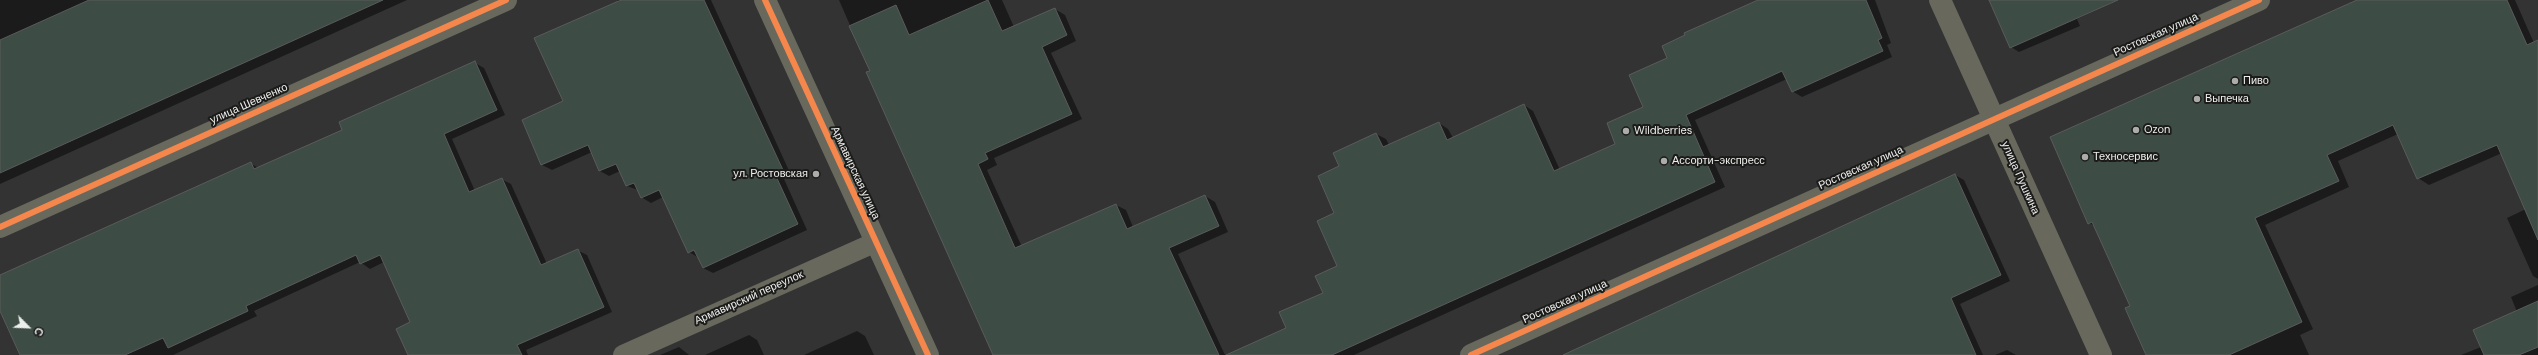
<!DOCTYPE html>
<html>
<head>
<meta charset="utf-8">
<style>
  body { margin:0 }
  #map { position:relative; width:2538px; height:355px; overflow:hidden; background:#323332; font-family:"DM Sans",sans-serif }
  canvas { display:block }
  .north { position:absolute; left:8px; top:307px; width:40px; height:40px; -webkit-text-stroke:3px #1b1b1a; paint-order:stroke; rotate:114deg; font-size:11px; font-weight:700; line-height:16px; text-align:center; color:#edefec }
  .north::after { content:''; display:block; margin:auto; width:14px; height:18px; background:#edefec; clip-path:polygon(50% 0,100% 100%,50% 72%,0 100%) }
</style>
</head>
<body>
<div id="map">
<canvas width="2538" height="355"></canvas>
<div class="north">С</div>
</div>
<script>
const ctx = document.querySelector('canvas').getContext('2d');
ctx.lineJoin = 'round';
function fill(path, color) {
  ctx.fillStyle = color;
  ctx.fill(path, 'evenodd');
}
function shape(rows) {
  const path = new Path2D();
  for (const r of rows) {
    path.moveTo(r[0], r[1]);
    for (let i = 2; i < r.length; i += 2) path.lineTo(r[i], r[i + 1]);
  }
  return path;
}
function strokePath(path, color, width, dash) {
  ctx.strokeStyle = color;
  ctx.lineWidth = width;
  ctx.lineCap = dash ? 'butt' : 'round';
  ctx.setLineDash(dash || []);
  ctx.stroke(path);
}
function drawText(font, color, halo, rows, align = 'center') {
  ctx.font = font + ' "DM Sans",sans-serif';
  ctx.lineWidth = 4;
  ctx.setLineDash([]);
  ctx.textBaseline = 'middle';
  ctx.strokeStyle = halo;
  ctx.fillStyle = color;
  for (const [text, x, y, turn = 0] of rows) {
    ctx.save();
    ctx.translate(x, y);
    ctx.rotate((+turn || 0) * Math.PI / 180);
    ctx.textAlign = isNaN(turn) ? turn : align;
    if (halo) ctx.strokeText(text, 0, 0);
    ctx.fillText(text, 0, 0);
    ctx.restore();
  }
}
fill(shape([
  [0,0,407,0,0,184],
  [618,0,711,0,791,175,784,179,807,230,713,273,703,268,699,258,689,252,663,197,651,203,641,197,638,190,627,186,620,171,609,176,600,171,592,152,552,170,542,165,523,120,564,102],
  [839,0,1002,0,1014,27,1055,9,1065,15,1076,41,1051,53,1082,119,994,158,997,165,987,170,1022,247,1116,205,1126,210,1133,227,1205,196,1215,202,1228,232,1178,254,1225,355,994,355],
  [1757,0,1875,0,1891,43,1887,45,1892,57,1802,97,1792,91,1787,79,1695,120,1725,187,1354,355,1229,355,1287,329,1324,293,1338,266,1336,213,1340,167,1376,134,1386,139,1389,145,1439,123,1448,129,1453,138,1524,105,1533,111,1560,170,1617,145,1645,108,1669,58],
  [1990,0,2118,0,2077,19,2080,26,2019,52,2011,47],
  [2359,0,2515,0,2534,43,2538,41,2538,279,2533,276,2507,218,2526,209,2502,153,2429,185,2418,178,2398,134,2338,161,2349,187,2265,225,2313,329,2300,335,2309,355,2147,355,2131,306,2095,226,2089,223],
  [475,63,484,68,505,115,452,139,475,191,501,179,511,184,547,264,577,250,587,255,612,312,526,350,528,355,409,355,411,323,384,262,370,269,360,262,254,311,257,316,173,355,18,355,20,354,0,309,0,276,251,164,259,168,344,131],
  [1955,175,1964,180,2010,281,1960,304,1983,355,1565,355],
  [2538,285,2538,355,2461,355,2481,347,2517,312,2511,297],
  [857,331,865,336,874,355,804,355],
  [749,335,757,340,764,355,705,355],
  [679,347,689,355,660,355],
  [2007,350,2016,355,1995,355]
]), '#0007');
const building = shape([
  [89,0,383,0,0,173,0,40,89,0],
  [621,0,704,0,783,170,775,174,798,224,703,268,694,250,688,253,659,190,641,198,634,183,626,186,616,164,599,171,588,145,541,165,522,120,563,101,534,38,621,0],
  [988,0,1002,31,1055,8,1067,35,1042,47,1072,114,985,153,988,159,978,164,1015,248,1116,204,1127,229,1205,195,1219,226,1169,248,1219,355,993,355,866,72,870,71,849,26,896,5,909,35,988,0],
  [1758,0,1866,0,1882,38,1878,40,1883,51,1792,92,1782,71,1686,115,1715,182,1647,213,1332,355,1226,355,1286,328,1279,312,1323,293,1315,276,1337,266,1317,221,1334,213,1318,176,1339,166,1333,153,1376,133,1383,147,1439,122,1447,140,1524,104,1554,171,1615,144,1607,123,1643,107,1629,75,1667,58,1662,46,1685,35,1684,33,1758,0],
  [1989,0,2118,0,2010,48,1989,0],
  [2357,0,2507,0,2527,45,2538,40,2538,240,2497,145,2417,179,2393,125,2327,155,2339,181,2255,218,2302,322,2229,355,2146,355,2125,308,2130,306,2092,222,2088,224,2050,137,2357,0],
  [475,61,497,110,444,134,469,192,502,178,541,265,578,249,604,307,517,345,522,355,408,355,396,329,410,322,380,255,360,264,356,255,246,306,248,311,168,348,163,338,125,355,20,355,0,311,0,275,251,162,254,169,342,130,339,122,475,61],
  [1955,174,2001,275,1951,298,1976,355,1563,355,1955,174],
  [2538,301,2538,347,2519,355,2484,355,2473,330,2538,301]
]);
fill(building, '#3e4c46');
strokePath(building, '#5a5c5b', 1);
strokePath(shape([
  [623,355,876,242]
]), '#68685d', 20);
strokePath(shape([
  [1940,0,2101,355],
  [0,227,506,0]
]), '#68685d', 22);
strokePath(shape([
  [765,0,928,355],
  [1471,355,2259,0]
]), '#68685d', 22);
strokePath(shape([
  [765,0,928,355],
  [0,227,506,0],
  [1471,355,2259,0]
]), '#f5874c', 6);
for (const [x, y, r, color] of [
  [2235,81,4,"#acadab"],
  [2197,99,4,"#acadab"],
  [2136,130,4,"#acadab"],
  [1626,131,4,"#acadab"],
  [2085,157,4,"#acadab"],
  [1664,161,4,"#acadab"],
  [816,174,4,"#acadab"]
]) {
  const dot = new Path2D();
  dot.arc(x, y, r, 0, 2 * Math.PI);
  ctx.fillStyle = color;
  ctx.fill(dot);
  strokePath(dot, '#1b1b1a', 1.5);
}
drawText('11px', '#edefec', '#1b1b1a', [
  ["Ростовская улица",2156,35,-24],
  ["улица Шевченко",249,104,-24],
  ["Ростовская улица",1861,168,-24],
  ["Армавирская улица",855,173,65],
  ["улица Пушкина",2020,178,66],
  ["Армавирский переулок",749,298,-24],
  ["Ростовская улица",1565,302,-24]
]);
drawText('11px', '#edefec', '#1b1b1a', [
  ["Пиво",2243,81],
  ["Выпечка",2205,99],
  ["Ozon",2144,130],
  ["Wildberries",1634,131],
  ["Техносервис",2093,157],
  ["Ассорти-экспресс",1672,161],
  ["ул. Ростовская",808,174,"right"]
], 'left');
</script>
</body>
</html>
